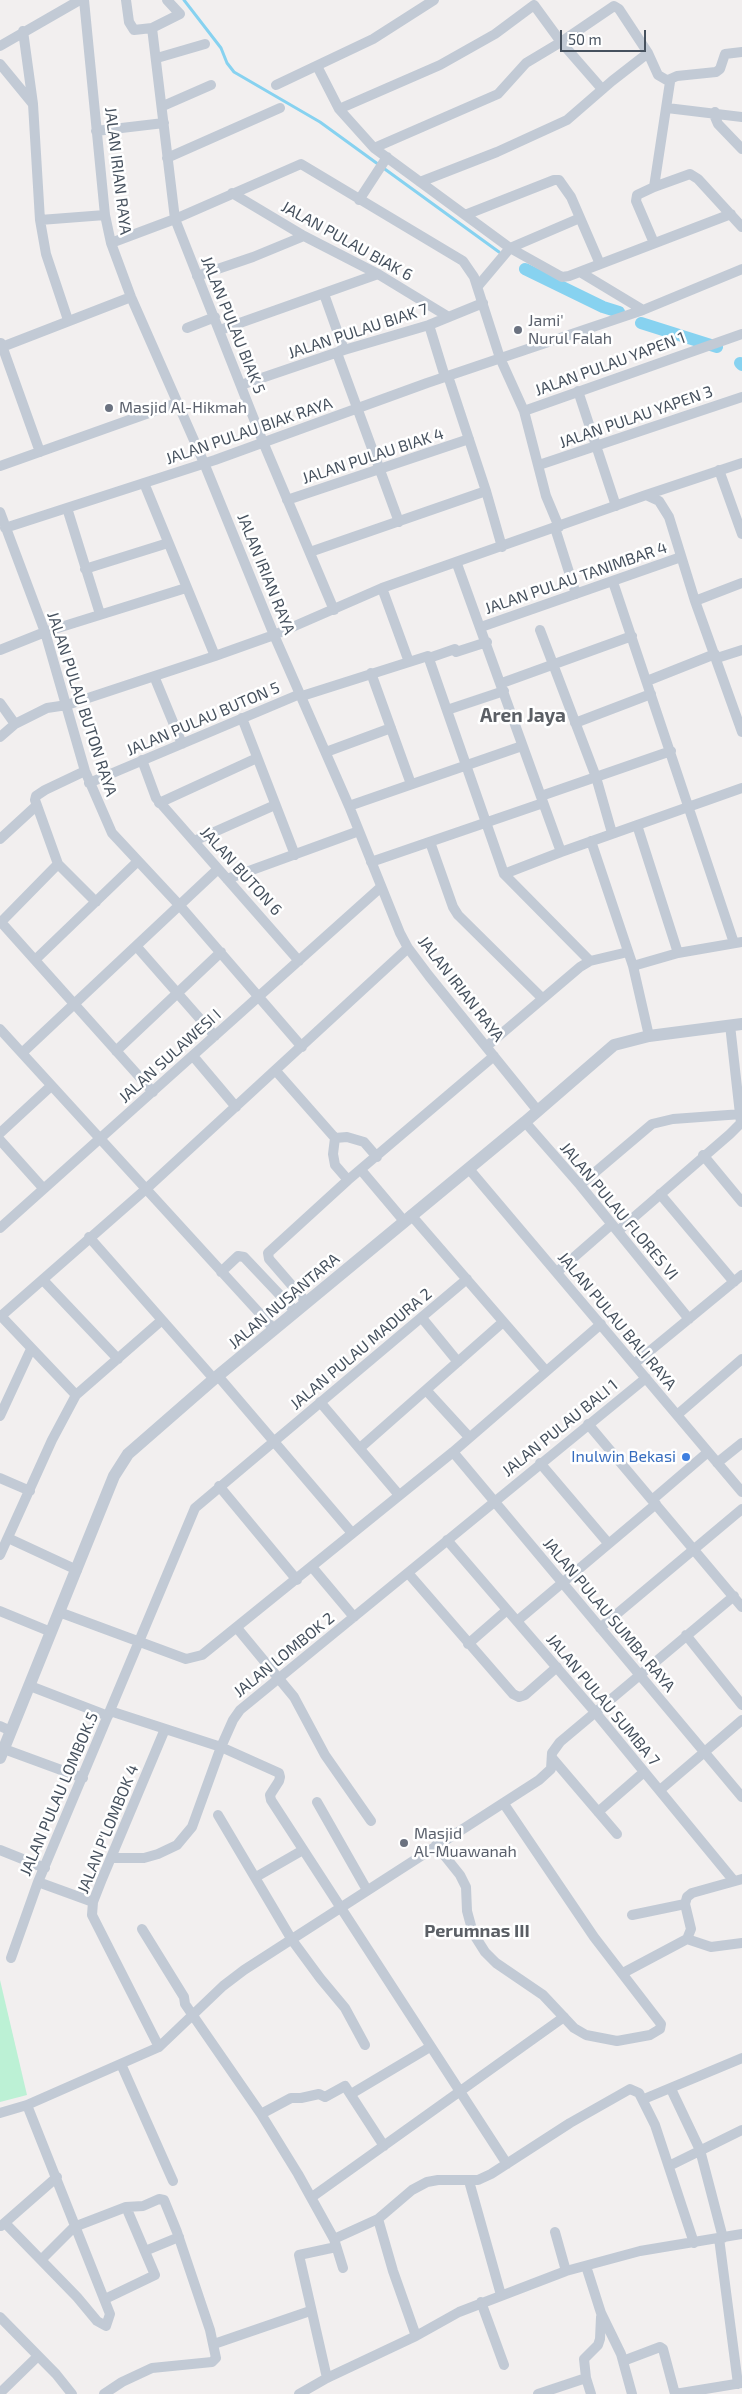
<!DOCTYPE html>
<html>
<head>
<meta charset="utf-8">
<style>
  body { margin:0 }
  #map { position:relative; width:742px; height:2394px; overflow:hidden; background:#f2efef; font-family:"Exo 2",sans-serif }
  canvas { display:block }
  .scale { position:absolute; left:560px; top:30px; width:86px; height:22px; box-sizing:border-box; border:2px solid #46515e; border-top:0; padding-left:6px; font-size:15px; line-height:18px; white-space:nowrap; color:#46515e; -webkit-text-stroke:4px #fff; paint-order:stroke }
</style>
</head>
<body>
<div id="map">
<canvas width="742" height="2394"></canvas>
<div class="scale">50 m</div>
</div>
<script>
const ctx = document.querySelector('canvas').getContext('2d');
ctx.lineJoin = 'round';
function fill(path, color) {
  ctx.fillStyle = color;
  ctx.fill(path, 'evenodd');
}
function shape(rows) {
  const path = new Path2D();
  for (const r of rows) {
    path.moveTo(r[0], r[1]);
    for (let i = 2; i < r.length; i += 2) path.lineTo(r[i], r[i + 1]);
  }
  return path;
}
function strokePath(path, color, width, dash) {
  ctx.strokeStyle = color;
  ctx.lineWidth = width;
  ctx.lineCap = dash ? 'butt' : 'round';
  ctx.setLineDash(dash || []);
  ctx.stroke(path);
}
function drawText(font, color, halo, rows, align = 'center') {
  ctx.font = font + ' "Exo 2",sans-serif';
  ctx.lineWidth = 5;
  ctx.setLineDash([]);
  ctx.textBaseline = 'middle';
  ctx.strokeStyle = halo;
  ctx.fillStyle = color;
  for (const [text, x, y, turn = 0] of rows) {
    ctx.save();
    ctx.translate(x, y);
    ctx.rotate((+turn || 0) * Math.PI / 180);
    ctx.textAlign = isNaN(turn) ? turn : align;
    if (halo) ctx.strokeText(text, 0, 0);
    ctx.fillText(text, 0, 0);
    ctx.restore();
  }
}
fill(shape([
  [0,1980,27,2095,0,2102]
]), '#bcf1d5');
strokePath(shape([
  [184,0,221,48,227,63,234,72,320,122,499,252]
]), '#87d2f0', 3);
strokePath(shape([
  [525,269,603,307,619,312],
  [641,323,717,347],
  [740,363,742,365]
]), '#87d2f0', 12);
strokePath(shape([
  [84,0,105,215,111,243,131,297,204,463,274,635,349,806,400,933,408,948,429,976,538,1111],
  [126,0,129,22,134,30,152,28,180,14,167,0],
  [152,28,175,219,263,442,334,610],
  [23,31,33,104,40,220,46,254,68,320],
  [0,46,80,0],
  [157,58,205,44],
  [0,64,33,104],
  [317,66,339,109],
  [668,80,677,76,716,72,720,69,725,54,742,52],
  [276,85,373,39,434,0],
  [163,106,211,85],
  [667,108,742,117],
  [715,112,715,117,718,124,742,149],
  [96,131,164,123],
  [374,148,498,94,526,63,561,42,602,89],
  [167,158,280,108],
  [420,182,497,152,567,120,612,81,648,53],
  [654,187,670,82,658,75,648,53,619,9,614,6,561,42,534,5,495,34,440,65,339,109,374,148,510,248,562,277,569,276,731,214],
  [232,193,304,236,378,274,447,316],
  [359,200,387,157],
  [465,215,554,180,559,180,571,197,600,264],
  [40,220,105,215],
  [111,243,175,219,301,164,463,261,474,277,500,358,524,411,546,496,559,527],
  [654,243,636,201,637,195,654,187,690,174,698,179,742,227],
  [510,248,580,218],
  [580,272,643,310],
  [197,276,253,257,304,236],
  [478,286,510,248],
  [324,294,344,350],
  [429,325,445,377],
  [187,328,215,317],
  [220,330,378,274],
  [1,343,40,452],
  [2,347,131,297],
  [337,353,399,522],
  [448,376,486,491,502,547],
  [241,385,344,350,429,325,483,303],
  [578,391,616,506],
  [524,411,742,334],
  [539,465,742,397],
  [0,466,177,403],
  [719,470,742,534],
  [144,483,215,656],
  [646,495,742,463],
  [287,500,469,439],
  [67,508,100,614],
  [0,512,45,632,85,771,112,833,181,907,302,1047],
  [5,528,215,460,427,383,643,310,742,269],
  [555,528,576,594],
  [310,552,486,491],
  [457,564,561,852,742,788],
  [85,569,168,543],
  [613,582,734,943],
  [382,588,409,662],
  [695,601,742,583],
  [481,627,681,557],
  [540,630,596,777,612,833],
  [0,650,45,632,186,588],
  [429,658,455,649,456,652,487,642],
  [717,658,742,650],
  [371,673,411,784],
  [154,676,182,744],
  [647,681,715,654],
  [502,683,632,636],
  [302,696,428,656,504,874,590,961],
  [0,703,15,724],
  [447,710,504,691],
  [242,718,295,855],
  [575,723,651,694],
  [0,737,15,724,47,708,67,705,215,656,274,635,382,588,646,495,659,501,669,517,695,601,742,732],
  [326,752,391,728],
  [142,760,156,798,299,961],
  [85,771,45,790,36,796,35,800,58,864,96,902],
  [89,783,300,694],
  [541,796,671,751],
  [159,803,257,758],
  [349,806,522,746],
  [637,825,678,953],
  [0,839,36,806],
  [194,841,275,805],
  [591,841,633,966,649,1036],
  [430,842,453,907,458,915,542,998],
  [371,862,543,803],
  [504,874,561,852],
  [227,879,359,831],
  [0,921,153,1092],
  [1,922,58,864],
  [137,947,215,1036],
  [35,960,138,861],
  [633,966,678,953,742,942],
  [0,1029,274,1329],
  [487,1046,580,967,590,961,628,952],
  [116,1051,221,952],
  [22,1053,218,869],
  [193,1056,236,1107],
  [276,1071,335,1138,333,1154,335,1165,348,1180],
  [525,1122,580,1185,689,1319],
  [0,1133,51,1086],
  [335,1138,347,1137,364,1142,377,1157],
  [0,1140,43,1188],
  [703,1155,742,1202],
  [469,1169,742,1492],
  [361,1170,404,1221],
  [580,1185,652,1124,673,1119,742,1114],
  [660,1194,734,1282],
  [411,1215,546,1371],
  [0,1228,381,887],
  [618,1231,730,1134,741,1123,730,1025],
  [89,1237,214,1379],
  [221,1272,238,1256,244,1257,296,1312],
  [557,1272,612,1224],
  [43,1280,118,1359],
  [307,1303,269,1259,268,1253,348,1180,494,1056],
  [0,1315,76,1395],
  [0,1317,146,1189,408,948],
  [422,1318,458,1362],
  [634,1364,742,1275],
  [218,1376,352,1533],
  [426,1390,469,1437],
  [320,1402,399,1495],
  [677,1415,742,1359],
  [0,1416,31,1349],
  [588,1424,742,1607],
  [360,1448,503,1322],
  [453,1452,742,1797],
  [540,1463,608,1543],
  [717,1463,742,1443],
  [0,1478,30,1491],
  [219,1486,297,1580],
  [652,1500,708,1452],
  [8,1538,77,1570],
  [447,1540,595,1712,734,1881],
  [0,1555,52,1440,76,1395,162,1320],
  [312,1567,354,1617],
  [408,1573,513,1694,519,1697,525,1695,557,1667],
  [0,1611,51,1632],
  [59,1612,186,1659,202,1655,453,1452,601,1324],
  [517,1621,656,1504],
  [237,1628,294,1697,325,1755,371,1821],
  [600,1628,742,1509],
  [686,1635,742,1705],
  [468,1644,507,1610],
  [30,1686,108,1716],
  [110,1711,221,1747,279,1773,280,1777,279,1781,270,1795,271,1800,507,2164],
  [0,1726,11,1731],
  [4,1749,83,1778],
  [553,1759,617,1834],
  [660,1790,742,1720],
  [317,1802,367,1890],
  [598,1812,644,1772],
  [218,1815,292,1940,320,1978,345,2008,365,2045],
  [436,1845,460,1875,466,1887,467,1911,473,1933,485,1952,496,1963,543,1995,574,2028,586,2035,617,2041,650,2035,660,2029,661,2024,594,1937,504,1804],
  [0,1850,45,1868],
  [111,1858,144,1858,158,1854,177,1845,192,1827,221,1747,233,1720,240,1710,646,1378],
  [256,1877,303,1850],
  [38,1882,93,1902],
  [632,1915,685,1904],
  [142,1929,184,1997,185,2004,261,2114,298,2174,334,2239,343,2268],
  [687,1939,711,1947,742,1943],
  [11,1958,38,1882,195,1508,467,1279],
  [623,1973,687,1939,691,1929,685,1904,687,1897,692,1893,742,1879],
  [159,2047,92,1915,93,1902,102,1879,165,1729],
  [121,2064,173,2181],
  [671,2089,700,2150,723,2238],
  [351,2094,430,2047],
  [644,2099,742,2058],
  [0,2113,27,2105,159,2047,223,1986,244,1970,539,1780,551,1769,552,1753,560,1742,734,1596],
  [261,2114,291,2098,301,2098,319,2094,325,2097,345,2086,384,2146],
  [669,2166,742,2130],
  [469,2181,501,2295],
  [312,2197,564,2017],
  [378,2219,393,2271,416,2336],
  [5,2223,77,2297,97,2321,106,2326,110,2314,27,2105],
  [1,2226,57,2177],
  [555,2232,566,2271],
  [719,2238,738,2384],
  [334,2239,378,2219,412,2190,427,2182,438,2180,478,2180,491,2174,570,2123,630,2089,639,2093,655,2125,694,2243],
  [145,2251,179,2237],
  [41,2260,74,2227,126,2207,143,2206,159,2199,164,2200,177,2232,210,2330,216,2358,212,2362,152,2368,122,2382,104,2394],
  [586,2266,601,2313,621,2354,632,2394],
  [105,2299,155,2275,126,2207],
  [481,2302,504,2365],
  [0,2317,56,2374,72,2394],
  [214,2344,310,2311],
  [623,2361,660,2347,663,2349,675,2394,742,2383],
  [327,2378,299,2255,336,2247],
  [0,2393,38,2356],
  [299,2394,327,2378,416,2336,459,2312,566,2271,640,2251,742,2234],
  [538,2394,586,2378],
  [591,2394,586,2378,584,2359,598,2345,600,2339,601,2317]
]), '#c2cad5', 10);
strokePath(shape([
  [0,1758,114,1476,128,1454,214,1379,525,1122,614,1045,649,1036,742,1024]
]), '#c2cad5', 12);
for (const [x, y, r, color] of [
  [518,330,5,"#6b7280"],
  [109,408,5,"#6b7280"],
  [686,1457,5,"#3f7fe0"],
  [404,1843,5,"#6b7280"]
]) {
  const dot = new Path2D();
  dot.arc(x, y, r, 0, 2 * Math.PI);
  ctx.fillStyle = color;
  ctx.fill(dot);
  strokePath(dot, '#fff', 2);
}
drawText('16px', '#46515e', '#fff', [
  ["JALAN IRIAN RAYA",118,171,83],
  ["JALAN PULAU BIAK 6",347,241,29],
  ["JALAN PULAU BIAK 5",233,325,68],
  ["JALAN PULAU BIAK 7",358,331,-18],
  ["JALAN PULAU YAPEN 1",610,364,-20],
  ["JALAN PULAU YAPEN 3",636,417,-19],
  ["JALAN PULAU BIAK RAYA",249,431,-19],
  ["JALAN PULAU BIAK 4",373,456,-18],
  ["JALAN IRIAN RAYA",266,574,68],
  ["JALAN PULAU TANIMBAR 4",576,578,-19],
  ["JALAN PULAU BUTON RAYA",82,704,72],
  ["JALAN PULAU BUTON 5",203,719,-23],
  ["JALAN BUTON 6",241,871,48],
  ["JALAN IRIAN RAYA",461,989,52],
  ["JALAN SULAWESI I",170,1056,-42],
  ["JALAN PULAU FLORES VI",619,1211,50],
  ["JALAN NUSANTARA",284,1301,-40],
  ["JALAN PULAU BALI RAYA",617,1321,50],
  ["JALAN PULAU MADURA 2",361,1349,-40],
  ["JALAN PULAU BALI 1",560,1428,-39],
  ["JALAN PULAU SUMBA RAYA",609,1615,50],
  ["JALAN LOMBOK 2",284,1655,-39],
  ["JALAN PULAU SUMBA 7",603,1700,50],
  ["JALAN PULAU LOMBOK.5",59,1794,-67],
  ["JALAN P'LOMBOK 4",108,1829,-68]
]);
drawText('16px', '#5b616d', '#fff', [
  ["Jami'",528,321],
  ["Nurul Falah",528,339],
  ["Masjid Al-Hikmah",119,408],
  ["Masjid",414,1834],
  ["Al-Muawanah",414,1852]
], 'left');
drawText('16px', '#366cbe', '#fff', [
  ["Inulwin Bekasi",676,1457]
], 'right');
drawText('bold 18px', '#5b5f65', '#fff', [
  ["Perumnas III",477,1931]
]);
drawText('bold 19px', '#5b5f65', '#fff', [
  ["Aren Jaya",523,716]
]);
</script>
</body>
</html>
